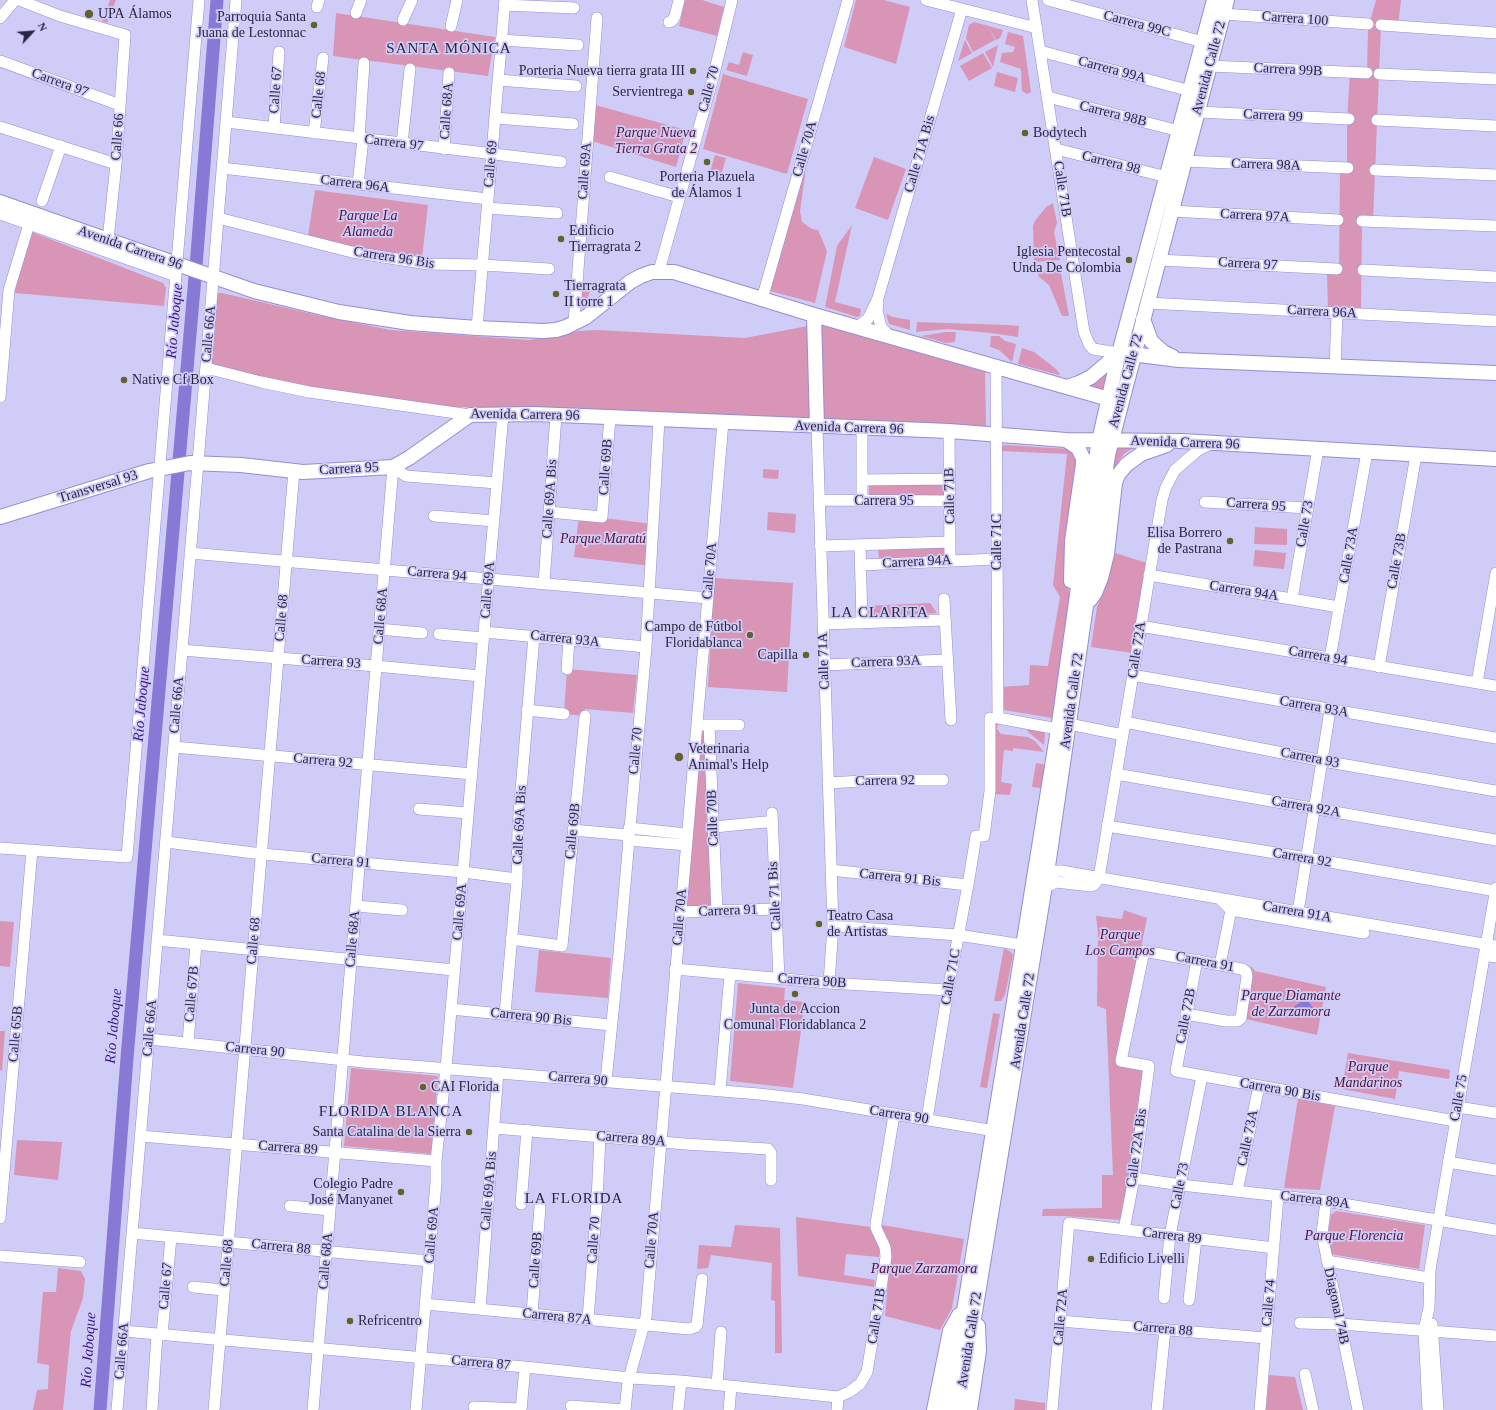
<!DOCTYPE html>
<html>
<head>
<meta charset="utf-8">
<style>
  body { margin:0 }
  #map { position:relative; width:1496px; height:1410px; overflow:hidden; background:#d0ccf8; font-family:"Times New Roman",serif }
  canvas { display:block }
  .north { position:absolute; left:12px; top:12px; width:40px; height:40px; -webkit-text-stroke:3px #d0ccf8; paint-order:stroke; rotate:64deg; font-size:11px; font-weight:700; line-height:16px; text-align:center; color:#2a2642 }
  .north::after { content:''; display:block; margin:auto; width:14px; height:18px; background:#2a2642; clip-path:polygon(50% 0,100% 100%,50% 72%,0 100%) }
</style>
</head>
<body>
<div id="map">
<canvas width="1496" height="1410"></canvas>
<div class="north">N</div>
</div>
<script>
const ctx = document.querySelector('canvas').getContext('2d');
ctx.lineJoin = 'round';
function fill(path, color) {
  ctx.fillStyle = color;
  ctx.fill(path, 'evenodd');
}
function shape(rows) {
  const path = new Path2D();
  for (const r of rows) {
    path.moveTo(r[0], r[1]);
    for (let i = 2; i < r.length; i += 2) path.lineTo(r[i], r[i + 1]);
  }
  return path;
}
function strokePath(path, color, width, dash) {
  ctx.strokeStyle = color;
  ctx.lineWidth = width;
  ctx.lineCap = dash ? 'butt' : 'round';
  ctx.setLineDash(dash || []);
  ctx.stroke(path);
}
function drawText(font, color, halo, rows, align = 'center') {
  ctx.font = font + ' "Times New Roman",serif';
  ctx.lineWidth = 3.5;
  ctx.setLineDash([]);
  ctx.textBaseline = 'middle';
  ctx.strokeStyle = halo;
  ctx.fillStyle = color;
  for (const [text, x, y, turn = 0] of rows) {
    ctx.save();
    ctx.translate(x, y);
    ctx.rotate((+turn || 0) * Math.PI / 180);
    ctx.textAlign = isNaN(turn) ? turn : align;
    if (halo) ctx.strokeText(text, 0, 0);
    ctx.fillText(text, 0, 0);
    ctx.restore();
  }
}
fill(shape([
  [110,0,116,0,107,23,102,21],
  [685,0,702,0,724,7,717,36,679,26],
  [856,0,884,0,910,7,896,64,844,47],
  [1376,0,1401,0,1398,26,1381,25,1373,221,1362,221,1361,311,1328,310,1327,272,1339,272,1340,170,1347,170,1347,121,1350,72,1367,73,1368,29],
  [336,13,495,37,488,76,333,56],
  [974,22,1003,30,1000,38,996,40,989,28,995,40,973,52,966,38,969,25],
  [1008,32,1023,36,1031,92,1027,94,1022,91,1021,69,1000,62,1002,53,1013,52,1015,47,1005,44],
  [965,40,972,53,958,61],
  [998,45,993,67,985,52],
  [743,52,753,55,747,76,726,70,729,62,739,65],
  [983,53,992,68,969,81,960,66],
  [997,72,1018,78,1015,92,994,86],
  [723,74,808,99,787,174,703,149],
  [595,105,686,130,676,167,592,141],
  [715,155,726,158,721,175,710,172],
  [874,157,906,169,888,220,855,208],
  [804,164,805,176,800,211,802,222,812,229,818,230,827,251,815,303,766,290],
  [315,190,428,205,422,258,353,249,308,236],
  [1053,203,1057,223,1054,232,1060,260,1034,262,1033,226,1035,221,1046,207],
  [852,225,835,302,861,309,860,316,857,317,825,307,837,246],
  [32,232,163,283,166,288,164,306,15,293,16,282],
  [1060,268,1069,316,1062,316,1049,285,1039,277,1037,272],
  [583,283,592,287,587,299,578,295],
  [216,293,222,293,321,316,391,330,529,340,565,335,578,331,597,330,745,338,818,324,985,372,986,426,509,407,449,407,305,386,257,377,210,363],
  [886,314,893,317,910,320,910,330,889,324],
  [917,322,1008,325,1019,326,1018,337,991,333,948,329,916,332],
  [946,332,956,332,955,342,946,343,921,336],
  [991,336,999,336,1005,341,1016,344,1012,362,999,350,990,347],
  [1022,348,1034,352,1056,369,1060,374,1059,375,1018,364],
  [1114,360,1107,393,1084,386],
  [1005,445,1070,449,1078,459,1066,559,1070,602,1055,713,1052,718,1004,710,1002,708,1000,687,1029,685,1030,665,1048,666,1060,597,1053,585,1067,454,1001,451,1002,446],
  [1138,445,1125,453,1120,459,1112,475,1115,447],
  [763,469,779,470,778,479,763,478],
  [869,483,945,483,945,497,869,497],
  [768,512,796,514,795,533,767,530],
  [579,515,653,524,651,566,574,557],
  [1255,527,1287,529,1287,545,1254,544],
  [947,545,948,558,879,559,878,547],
  [1255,550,1286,553,1284,569,1253,566],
  [1112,552,1147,563,1133,653,1091,647,1097,607,1106,584],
  [714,578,793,583,787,692,708,687],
  [930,603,937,613,865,617,864,606],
  [567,669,637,675,633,713,585,709,585,716,564,714],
  [993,723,998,723,997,729,1001,734,1028,737,1035,741,1044,752,1013,748,1013,751,1004,750,1001,782,1012,784,1010,795,991,794],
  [1028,729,1043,731,1045,734,1044,745,1027,731],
  [700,730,705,730,711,908,683,909],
  [1036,763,1046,765,1042,788,1032,787],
  [1124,910,1147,918,1118,1063,1145,1069,1122,1220,1064,1216,1042,1216,1043,1209,1102,1208,1102,1175,1113,1175,1106,1009,1097,1006,1098,932,1096,916,1122,919],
  [0,921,14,922,10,967,0,966],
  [1004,948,1011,952,1013,955,1005,995,1001,1001,994,1001],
  [539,950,611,958,608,998,535,992],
  [1250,965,1255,971,1326,987,1317,1035,1246,1019,1253,974],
  [738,983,785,988,784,1000,805,1002,793,1088,730,1081],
  [993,1013,1000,1014,987,1088,980,1087],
  [0,1031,5,1031,2,1071,0,1070],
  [1348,1053,1450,1070,1449,1079,1399,1071,1395,1099,1342,1089],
  [351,1068,438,1076,431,1154,344,1146],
  [1298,1098,1335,1106,1320,1190,1284,1188],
  [17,1140,62,1142,58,1180,14,1175],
  [1336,1211,1425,1225,1419,1269,1330,1254,1327,1239,1331,1215],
  [796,1217,871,1227,880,1247,879,1257,846,1254,844,1275,875,1280,874,1287,798,1276],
  [735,1225,780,1228,782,1353,775,1353,775,1301,771,1300,772,1263,711,1255,708,1268,697,1269,699,1245,731,1247],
  [882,1225,964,1239,952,1308,940,1330,885,1316,891,1247,882,1233],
  [58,1268,81,1271,85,1279,83,1298,71,1331,63,1410,33,1410,37,1390,48,1389,49,1365,37,1363,43,1292,56,1292],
  [1269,1375,1295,1377,1303,1410,1266,1410],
  [1015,1399,1045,1403,1045,1410,1014,1410]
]), '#d895b5');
fill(shape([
  [1306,998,1313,1008,1298,1019,1291,1009]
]), '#8879d6');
strokePath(shape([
  [100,1410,127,1058,197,254,217,0]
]), '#8879d6', 13);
const minor = shape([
  [19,0,60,16,125,35,116,164,108,240],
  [926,0,1037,28],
  [1032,0,1084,332,1089,344,1093,349,1119,353],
  [1048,0,1203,42],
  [504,5,574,8],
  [317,7,319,0],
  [356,13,361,0],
  [1223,14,1368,24],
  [0,18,15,0],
  [403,20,412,0],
  [669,22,672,21,675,16,679,0],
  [1381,25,1496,33],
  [451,26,457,0],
  [501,40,578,45],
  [1040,51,1183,89],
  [0,61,120,105],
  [1209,66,1367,73],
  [1379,74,1496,79],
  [498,80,576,86],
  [1048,97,1179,131],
  [1197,112,1349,119],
  [495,118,573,124],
  [1377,120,1496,126],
  [226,122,561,162],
  [0,127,116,164],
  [274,128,279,52],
  [314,133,323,58],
  [359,138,364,63],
  [402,144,410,69],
  [444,149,449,73],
  [1056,149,1167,177],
  [1184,161,1348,168],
  [222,168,488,199],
  [1375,170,1496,175],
  [610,177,679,197],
  [358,184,363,139],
  [42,201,61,146],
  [487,208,557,213],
  [1171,211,1338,220],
  [0,214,176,276],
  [218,218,352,252,428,264,483,265,549,269],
  [1362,221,1496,226],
  [1159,260,1337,269],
  [1363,270,1496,277],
  [659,271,714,74,732,0],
  [762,299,848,0],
  [878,303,877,311,881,327,890,337],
  [1147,303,1496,321],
  [574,323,597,18],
  [857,327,868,319,878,298,962,9],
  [477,328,505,0],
  [996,367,998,718,1058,729],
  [1335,367,1337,313],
  [206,368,261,382,309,392,470,415],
  [0,397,9,290,29,224],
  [817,427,833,926,829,983],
  [862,428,862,501],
  [949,431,950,560],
  [862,480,950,479],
  [819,500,950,501],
  [1205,502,1308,508],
  [549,512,602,517,610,417],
  [434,516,494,521],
  [860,545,862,623],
  [820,546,950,542],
  [190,553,708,598],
  [861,565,997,559],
  [1149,575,1339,607],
  [544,583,556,415],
  [944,599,951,720],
  [1292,599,1318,449],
  [823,624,945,620],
  [1140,626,1496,686],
  [379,629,422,633],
  [484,632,646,647],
  [439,634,483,638],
  [182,650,376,666,480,676],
  [1330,658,1367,452],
  [824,665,947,660],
  [1379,667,1416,455],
  [567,669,569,640],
  [1132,675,1496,738],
  [1477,683,1496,573],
  [527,710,564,714],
  [1125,722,1323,761,1496,791],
  [1069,724,1123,735],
  [702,725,739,725],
  [709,725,717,911],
  [174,747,472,774],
  [1116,774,1496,840],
  [828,783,879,780,943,780],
  [419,809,468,813],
  [772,813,779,979],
  [1107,826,1307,858,1496,891],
  [714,827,765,822,772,823],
  [629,828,687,834],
  [573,830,628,835],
  [628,840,686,845],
  [166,842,262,854,463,872,517,879],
  [0,848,127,857,199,0],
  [831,870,968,885],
  [1040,877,1055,871,1061,871,1496,946],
  [1044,888,1056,882,1091,886,1094,885,1099,878,1162,500,1166,487,1175,470,1197,451,1212,443],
  [1219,898,1231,910,1364,933],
  [356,906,402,910],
  [680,912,776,909],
  [1298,912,1330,710],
  [833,926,958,935,1023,945],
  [511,939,562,946,585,716],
  [157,940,454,970],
  [1484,955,1496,957],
  [1197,960,1176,1071,1455,1121],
  [1220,965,1231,910],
  [675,969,829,983,948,990],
  [451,1009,611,1025],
  [505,1014,517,879,518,826,534,636],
  [149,1039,363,1062,759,1094,803,1099,1001,1132],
  [188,1043,196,944],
  [606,1081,619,953,646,647,659,420],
  [720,1091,730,974],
  [1458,1107,1496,1113],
  [927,1119,948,990,968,885,976,836,984,836,990,791,990,718],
  [494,1128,685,1144,768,1149,771,1153,771,1180],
  [140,1136,436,1161],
  [1448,1162,1496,1170],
  [1134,1178,1181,1185,1326,1201,1496,1230],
  [1237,1191,1259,1086],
  [1326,1201,1322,1234,1358,1410],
  [521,1204,527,1130],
  [290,1206,330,1210],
  [0,1218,32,850],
  [1124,1230,1134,1178,1149,1066,1121,1061,1144,951,1242,969,1246,972,1247,976,1241,1018,1237,1021,1226,1021,1186,1014],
  [132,1233,429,1261],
  [0,1256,80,1262],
  [1327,1261,1429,1278],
  [193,1287,224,1290],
  [1164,1298,1170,1235,1202,1076],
  [1189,1300,1196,1239],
  [425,1304,689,1329,695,1327,697,1325,702,1279],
  [480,1309,498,1072],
  [532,1314,540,1207],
  [588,1320,597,1200,600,1137],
  [1060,1321,1266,1338],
  [1300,1323,1340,1324,1496,1336],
  [1432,1324,1438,1410],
  [124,1331,525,1367,630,1378,681,1381,838,1397,849,1392,860,1384,867,1372,886,1257,885,1247,876,1228,876,1224,894,1115],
  [162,1335,171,1237],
  [1305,1374,1313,1410],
  [717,1385,721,1332],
  [571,1406,625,1410],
  [474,1407,521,1409],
  [117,1410,198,463,236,0],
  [152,1410,157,1334],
  [214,1410,294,471],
  [313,1410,393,467,406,476,497,483],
  [416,1410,436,1183,436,1161,446,1068,503,414],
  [521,1410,525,1367],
  [625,1410,628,1382,646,1317,723,422],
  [678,1410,681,1381],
  [729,1410,731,1387],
  [837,1410,838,1397],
  [1052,1410,1069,1223,1274,1248],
  [1157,1410,1165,1329],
  [1260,1410,1278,1196],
  [1428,1410,1424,1330,1429,1308,1430,1270,1496,888]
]);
const major = shape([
  [0,202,254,291,339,312,410,323,477,328,543,331,556,330,566,327,586,317,630,282,641,276,652,272,674,272,814,315,1109,399],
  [814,315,817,427],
  [1143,319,1151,341,1163,352,1173,357],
  [1124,353,1179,360,1496,373],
  [1067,387,1079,383,1091,377,1119,353],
  [1066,440,1078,448,1083,458,1083,464,1072,541,1071,581],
  [0,517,149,471,190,463,241,465,303,472,393,467,409,458,470,415,534,414,949,431,1066,440,1181,441,1496,459],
  [1090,600,1095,593,1101,578,1107,554,1115,483,1118,475,1126,465,1141,454,1167,445],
  [934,1410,950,1331,959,1315],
  [948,1410,1059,723,1098,445,1119,353,1214,0],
  [959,1410,1047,873,1108,455,1227,0],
  [970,1410,979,1351,978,1326]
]);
strokePath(minor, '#958dd1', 12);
strokePath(major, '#958dd1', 16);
strokePath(minor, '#fff', 11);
strokePath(major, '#fff', 14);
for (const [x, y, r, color] of [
  [89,14,5,"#61622f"],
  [314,25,4,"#61622f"],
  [693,71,4,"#61622f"],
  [691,92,4,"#61622f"],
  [1025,133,4,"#61622f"],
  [707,162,4,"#61622f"],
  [561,239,4,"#61622f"],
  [1129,260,4,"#61622f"],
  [556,294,4,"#61622f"],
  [124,380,4,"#61622f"],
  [1230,541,4,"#61622f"],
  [750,635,4,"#61622f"],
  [806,655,4,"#61622f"],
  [679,757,5,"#61622f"],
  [819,924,4,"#61622f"],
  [795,994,4,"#61622f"],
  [423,1087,4,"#61622f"],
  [469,1132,4,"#61622f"],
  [401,1192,4,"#61622f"],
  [1091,1259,4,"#61622f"],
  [350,1321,4,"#61622f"]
]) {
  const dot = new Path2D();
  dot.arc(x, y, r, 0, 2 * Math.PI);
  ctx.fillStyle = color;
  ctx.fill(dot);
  strokePath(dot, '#d0ccf8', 1.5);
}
drawText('14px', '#2a2642', '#d0ccf8', [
  ["UPA Álamos",98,14],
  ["Parroquia Santa",306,17,"right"],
  ["Juana de Lestonnac",306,33,"right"],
  ["Porteria Nueva tierra grata III",685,71,"right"],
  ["Servientrega",683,92,"right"],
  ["Bodytech",1033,133],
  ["Porteria Plazuela",707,177,"center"],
  ["de Álamos 1",707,193,"center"],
  ["Edificio",569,231],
  ["Tierragrata 2",569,247],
  ["Iglesia Pentecostal",1121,252,"right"],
  ["Unda De Colombia",1121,268,"right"],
  ["Tierragrata",564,286],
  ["II torre 1",564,302],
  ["Native Cf Box",132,380],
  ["Elisa Borrero",1222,533,"right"],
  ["de Pastrana",1222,549,"right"],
  ["Campo de Fútbol",742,627,"right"],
  ["Floridablanca",742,643,"right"],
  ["Capilla",798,655,"right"],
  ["Veterinaria",688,749],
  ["Animal's Help",688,765],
  ["Teatro Casa",827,916],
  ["de Artistas",827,932],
  ["Junta de Accion",795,1009,"center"],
  ["Comunal Floridablanca 2",795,1025,"center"],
  ["CAI Florida",431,1087],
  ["Santa Catalina de la Sierra",461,1132,"right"],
  ["Colegio Padre",393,1184,"right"],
  ["José Manyanet",393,1200,"right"],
  ["Edificio Livelli",1099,1259],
  ["Refricentro",358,1321]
], 'left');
drawText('14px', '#2a2642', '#d0ccf8', [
  ["Carrera 100",1295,19,4],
  ["Carrera 99C",1137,24,15],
  ["Avenida Calle 72",1209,68,-75],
  ["Carrera 99A",1112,70,15],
  ["Carrera 99B",1288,70,3],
  ["Carrera 97",60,83,20],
  ["Calle 70",709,89,-75],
  ["Calle 67",276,90,-86],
  ["Calle 68",319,95,-84],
  ["Calle 68A",447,111,-86],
  ["Carrera 98B",1113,114,14],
  ["Carrera 99",1273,116,3],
  ["Calle 66",118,137,-86],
  ["Carrera 97",394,143,7],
  ["Calle 70A",805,149,-74],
  ["Calle 71A Bis",920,154,-74],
  ["Carrera 98",1111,163,14],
  ["Calle 69",491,164,-85],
  ["Carrera 98A",1266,165,2],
  ["Calle 69A",585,171,-86],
  ["Carrera 96A",355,184,7],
  ["Calle 71B",1062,189,81],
  ["Carrera 97A",1255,216,3],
  ["Avenida Carrera 96",130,248,19],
  ["Carrera 96 Bis",394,258,9],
  ["Carrera 97",1248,264,3],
  ["Carrera 96A",1322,312,3],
  ["Calle 66A",209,334,-85],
  ["Avenida Calle 72",1126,381,-75],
  ["Avenida Carrera 96",525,415,1],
  ["Avenida Carrera 96",849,428,2],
  ["Avenida Carrera 96",1185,443,2],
  ["Calle 69B",606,467,-86],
  ["Carrera 95",349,469,-3],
  ["Transversal 93",98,487,-17],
  ["Calle 71B",950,496,-91],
  ["Calle 69A Bis",550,499,-86],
  ["Carrera 95",884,501],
  ["Carrera 95",1256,505,4],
  ["Calle 73",1305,524,-80],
  ["Calle 71C",997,542,-90],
  ["Calle 73A",1349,555,-80],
  ["Calle 73B",1397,561,-80],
  ["Carrera 94A",917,562,-3],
  ["Calle 70A",710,571,-85],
  ["Carrera 94",437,574,5],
  ["Calle 69A",488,590,-85],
  ["Carrera 94A",1244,591,9],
  ["Calle 68A",381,616,-85],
  ["Calle 68",282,618,-85],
  ["Carrera 93A",565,639,6],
  ["Calle 72A",1137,650,-81],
  ["Carrera 94",1318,656,10],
  ["Calle 71A",824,661,-92],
  ["Carrera 93",331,662,4],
  ["Carrera 93A",886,662,-2],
  ["Avenida Calle 72",1072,701,-82],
  ["Calle 66A",177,705,-85],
  ["Carrera 93A",1314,707,10],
  ["Calle 70",636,751,-85],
  ["Carrera 93",1310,758,11],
  ["Carrera 92",323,761,5],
  ["Carrera 92",885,781,-1],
  ["Carrera 92A",1306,807,10],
  ["Calle 70B",713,818,-92],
  ["Calle 69A Bis",520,825,-87],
  ["Calle 69B",573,831,-84],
  ["Carrera 92",1302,858,10],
  ["Carrera 91",341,861,5],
  ["Carrera 91 Bis",900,878,6],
  ["Calle 71 Bis",775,896,-93],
  ["Carrera 91",728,911,-2],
  ["Calle 69A",460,912,-85],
  ["Carrera 91A",1297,912,10],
  ["Calle 70A",680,917,-85],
  ["Calle 68A",353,939,-85],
  ["Calle 68",254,941,-85],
  ["Carrera 91",1205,962,11],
  ["Calle 71C",951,977,-80],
  ["Carrera 90B",812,981,4],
  ["Calle 67B",192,994,-85],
  ["Calle 72B",1186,1016,-79],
  ["Carrera 90 Bis",531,1017,6],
  ["Avenida Calle 72",1023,1021,-81],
  ["Calle 66A",150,1028,-85],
  ["Calle 65B",16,1034,-85],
  ["Carrera 90",255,1050,6],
  ["Carrera 90",578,1079,5],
  ["Carrera 90 Bis",1280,1090,10],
  ["Calle 75",1459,1098,-80],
  ["Carrera 90",899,1115,9],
  ["Calle 73A",1248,1138,-78],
  ["Carrera 89A",631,1139,5],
  ["Carrera 89",288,1148,4],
  ["Calle 72A Bis",1137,1148,-82],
  ["Calle 73",1180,1186,-79],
  ["Calle 69A Bis",489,1191,-85],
  ["Carrera 89A",1315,1200,7],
  ["Calle 69A",432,1235,-85],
  ["Carrera 89",1172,1236,7],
  ["Calle 70",594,1240,-86],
  ["Calle 70A",652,1240,-85],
  ["Carrera 88",281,1247,6],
  ["Calle 69B",536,1260,-86],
  ["Calle 68A",326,1261,-85],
  ["Calle 68",227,1263,-85],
  ["Calle 67",166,1286,-85],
  ["Calle 74",1269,1303,-85],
  ["Diagonal 74B",1336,1306,78],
  ["Calle 71B",877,1316,-81],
  ["Carrera 87A",557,1317,6],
  ["Calle 72A",1061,1317,-85],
  ["Carrera 88",1163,1329,5],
  ["Avenida Calle 72",970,1340,-81],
  ["Calle 66A",122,1351,-85],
  ["Carrera 87",481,1363,5]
]);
drawText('italic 14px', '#521438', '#d0ccf8', [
  ["Parque Nueva",656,133],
  ["Tierra Grata 2",656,149],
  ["Parque La",368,216],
  ["Alameda",368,232],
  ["Parque Maratú",603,539],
  ["Parque",1120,935],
  ["Los Campos",1120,951],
  ["Parque Diamante",1291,996],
  ["de Zarzamora",1291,1012],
  ["Parque",1368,1067],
  ["Mandarinos",1368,1083],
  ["Parque Florencia",1354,1236],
  ["Parque Zarzamora",924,1269]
]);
ctx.letterSpacing = '1px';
drawText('15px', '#2a2642', '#d0ccf8', [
  ["SANTA MÓNICA",449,49],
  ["LA CLARITA",880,613],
  ["FLORIDA BLANCA",391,1112],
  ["LA FLORIDA",574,1199]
]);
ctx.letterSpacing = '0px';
drawText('italic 15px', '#3c1787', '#d0ccf8', [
  ["Río Jaboque",175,321,-85],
  ["Río Jaboque",142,704,-85],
  ["Río Jaboque",114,1026,-85],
  ["Río Jaboque",89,1350,-86]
]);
</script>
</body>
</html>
